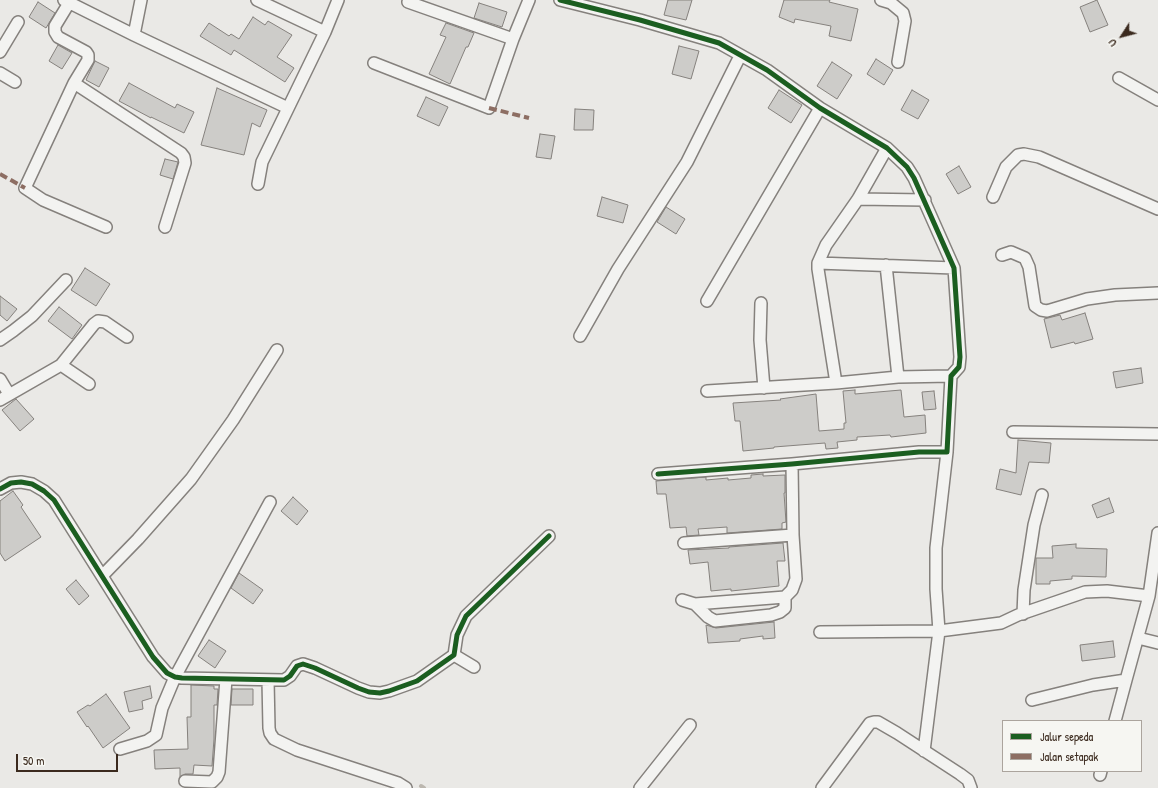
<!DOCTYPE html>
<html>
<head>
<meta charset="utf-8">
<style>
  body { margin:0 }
  #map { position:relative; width:1158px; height:788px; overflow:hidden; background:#eae9e6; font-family:"Patrick Hand",sans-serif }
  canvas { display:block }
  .legend { position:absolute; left:1002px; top:720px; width:140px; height:52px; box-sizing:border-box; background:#f6f6f2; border:1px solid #aba49d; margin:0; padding:5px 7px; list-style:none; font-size:12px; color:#3b2a1e }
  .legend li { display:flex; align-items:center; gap:8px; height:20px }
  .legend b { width:20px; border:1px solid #aba49d }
  .north { position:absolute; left:1102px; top:16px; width:40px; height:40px; -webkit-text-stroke:3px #f6f6f2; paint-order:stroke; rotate:234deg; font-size:11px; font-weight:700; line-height:16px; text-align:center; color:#3b2a1e }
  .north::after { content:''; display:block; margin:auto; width:14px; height:18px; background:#3b2a1e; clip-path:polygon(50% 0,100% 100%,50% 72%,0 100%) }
  .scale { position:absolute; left:16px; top:754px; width:102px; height:18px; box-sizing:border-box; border:2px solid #3b2a1e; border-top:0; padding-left:5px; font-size:12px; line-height:14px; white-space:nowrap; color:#3b2a1e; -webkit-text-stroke:3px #f6f6f2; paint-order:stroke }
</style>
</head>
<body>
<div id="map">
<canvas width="1158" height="788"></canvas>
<ul class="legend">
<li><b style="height:5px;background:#1b5e20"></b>Jalur sepeda</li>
<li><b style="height:5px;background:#8d6e63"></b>Jalan setapak</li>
</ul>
<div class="north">U</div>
<div class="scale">50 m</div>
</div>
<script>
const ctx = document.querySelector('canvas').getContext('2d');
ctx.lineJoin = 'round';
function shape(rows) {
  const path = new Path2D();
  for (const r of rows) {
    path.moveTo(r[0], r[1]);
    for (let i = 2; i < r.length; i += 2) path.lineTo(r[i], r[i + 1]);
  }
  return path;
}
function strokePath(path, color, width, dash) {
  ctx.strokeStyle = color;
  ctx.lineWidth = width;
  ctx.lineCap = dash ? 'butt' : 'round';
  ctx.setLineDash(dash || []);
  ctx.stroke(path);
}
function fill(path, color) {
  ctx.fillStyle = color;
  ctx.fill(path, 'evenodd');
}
strokePath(shape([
  [421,786,424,788]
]), '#bcb7af', 4);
const building = shape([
  [668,0,692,0,686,20,664,15,668,0],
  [784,0,830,0,829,2,858,9,851,41,829,36,831,26,795,19,794,23,779,17,784,0],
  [1097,0,1108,25,1090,32,1080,7,1097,0],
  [38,2,55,13,46,28,29,17,38,2],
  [479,3,507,12,502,27,474,18,479,3],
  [253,17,265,25,268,21,292,35,277,57,294,68,285,82,234,50,231,55,200,36,209,23,229,36,231,34,239,39,253,17],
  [446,23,474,33,468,47,466,47,450,84,429,74,446,37,440,35,446,23],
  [58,45,72,53,62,69,49,61,58,45],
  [679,46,699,51,691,79,672,74,679,46],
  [876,59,893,70,884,85,867,74,876,59],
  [95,61,109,68,99,87,86,80,95,61],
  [832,62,852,75,837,99,817,86,832,62],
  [129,83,175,108,177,104,194,112,184,133,151,117,151,118,119,101,129,83],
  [217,88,267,110,260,127,252,123,244,155,201,145,217,88],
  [779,90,802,105,791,123,768,108,779,90],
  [912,90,929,100,918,119,901,110,912,90],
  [426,97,448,107,439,126,417,116,426,97],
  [575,109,594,110,593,130,574,130,575,109],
  [540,134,555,136,551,159,536,157,540,134],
  [165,159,178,162,173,179,160,175,165,159],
  [959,166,971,187,958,194,946,174,959,166],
  [602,197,628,205,623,223,597,216,602,197],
  [666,207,685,219,676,234,657,222,666,207],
  [85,268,110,284,96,306,71,290,85,268],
  [0,296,17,309,7,321,0,315,0,296],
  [59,307,82,325,72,339,48,321,59,307],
  [1085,313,1093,339,1075,344,1074,342,1051,348,1044,319,1060,315,1062,320,1085,313],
  [1141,368,1143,383,1116,388,1113,372,1141,368],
  [855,390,855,394,901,390,904,417,925,415,926,433,891,437,890,435,857,437,857,440,837,442,838,448,826,449,825,443,774,447,774,448,743,451,740,421,735,421,733,403,781,400,780,399,816,394,819,431,844,429,844,423,846,423,843,391,855,390],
  [934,391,936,409,924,410,922,392,934,391],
  [16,399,34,419,20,431,2,410,16,399],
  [1018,440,1051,443,1049,463,1029,462,1021,495,996,489,1000,469,1016,473,1018,440],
  [763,474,763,476,785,475,785,493,784,493,786,522,782,523,782,529,727,533,727,527,698,529,699,535,687,536,686,527,670,528,666,494,657,494,656,481,706,477,706,480,728,478,728,480,751,478,751,475,763,474],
  [13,491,23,505,21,507,41,537,5,561,0,553,0,501,13,491],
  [293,497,308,511,297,525,281,511,293,497],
  [1109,498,1114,512,1097,518,1092,505,1109,498],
  [783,543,785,561,777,561,779,586,731,591,731,589,711,591,708,562,690,564,688,550,729,548,729,547,783,543],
  [1076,544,1076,548,1107,549,1106,577,1072,576,1072,579,1050,581,1050,584,1036,584,1036,558,1053,558,1052,546,1076,544],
  [239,573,263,590,253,604,231,588,239,573],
  [76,580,89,596,79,605,66,589,76,580],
  [774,622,775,638,763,639,763,636,740,639,740,641,708,643,706,625,716,628,774,622],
  [209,640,226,651,215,668,198,656,209,640],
  [1113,641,1115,657,1082,661,1080,645,1113,641],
  [191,685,214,686,214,689,218,689,217,705,214,705,214,739,212,766,194,765,193,774,185,774,180,777,180,768,155,769,154,750,188,749,187,717,191,717,191,685],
  [150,686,152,698,142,701,143,709,129,712,124,692,150,686],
  [232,689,253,689,253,705,231,705,232,689],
  [106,694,130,728,103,748,88,726,87,727,77,712,88,705,90,706,106,694]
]);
fill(building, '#cdccc9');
strokePath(building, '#85817d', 1);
const minor = shape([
  [64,0,134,35,288,108],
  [257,0,325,32],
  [560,0,640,20,719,43,767,70,820,108,887,148,907,167,914,178,954,268,960,357,959,367,951,376,947,452,919,452,792,464,658,474],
  [881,0,891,3,903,13,905,21,898,62],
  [408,2,513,39],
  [69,3,55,26,55,32,58,37,86,52,88,55,88,60,74,83,181,153,184,157,185,163,165,227],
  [134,35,141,0],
  [0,52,18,22],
  [374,63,489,108,513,39,529,0],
  [0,73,15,82],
  [1119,78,1158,100],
  [74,83,25,188,43,200,106,227],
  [258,184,262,162,325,32,338,0],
  [993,197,1006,167,1018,155,1024,154,1039,157,1158,209],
  [858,199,925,200],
  [1002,255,1011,252,1025,258,1029,267,1035,306,1041,310,1047,311,1087,299,1115,295,1158,293],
  [818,263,954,268],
  [886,265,898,377],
  [707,301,820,108],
  [761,303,760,340,764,388],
  [580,336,618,269,687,162,740,56],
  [0,340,13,331,32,316,66,280],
  [61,365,89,384],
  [0,379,9,394],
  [836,383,818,269,818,263,826,245,858,199,887,148],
  [707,391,836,383,898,377,951,376],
  [0,400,61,365,94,324,98,321,105,322,127,337],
  [1013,432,1158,434],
  [0,489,11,483,21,482,32,484,44,491,54,500,153,657,167,673,175,677,182,678,284,680,290,676,297,666,303,664,315,668,358,688,369,692,380,693,389,691,417,681,454,655,457,635,466,616,549,536],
  [684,543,793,535],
  [102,576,138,539,191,479,233,420,277,350],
  [682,600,695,604,708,617,715,621,771,615,780,612,785,608,785,597],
  [695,604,785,597,792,590,796,579,793,535,792,464],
  [1023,614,1024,590,1034,525,1042,495],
  [820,632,939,631,1001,623,1018,615,1085,592,1107,591,1149,596],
  [1138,638,1158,643],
  [454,655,474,667],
  [268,680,269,728,270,733,274,739,297,750,398,783,406,788],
  [1032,700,1093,685,1126,680,1149,596,1158,533],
  [1115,721,1126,680],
  [120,749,147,741,156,735,162,708,175,677,270,502],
  [924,751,939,631,936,589,936,548,947,452],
  [1100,775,1101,771],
  [185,781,212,782,217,777,219,772,226,679],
  [640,788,690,725],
  [822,788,870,723,874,722,878,722,897,733,960,774,968,780,971,788]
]);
strokePath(minor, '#85817d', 14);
strokePath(minor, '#f3f3f1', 11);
strokePath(shape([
  [489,108,529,118],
  [0,174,25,188]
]), '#8d6e63', 4, [8, 4]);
strokePath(shape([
  [560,0,640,20,719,43,767,70,820,108,887,148,907,167,914,178,954,268,960,357,959,367,951,376,947,452,919,452,792,464,658,474],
  [0,489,11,483,21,482,32,484,44,491,54,500,153,657,167,673,175,677,182,678,284,680,290,676,297,666,303,664,315,668,358,688,369,692,380,693,389,691,417,681,454,655,457,635,466,616,549,536]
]), '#1b5e20', 5);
</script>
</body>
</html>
